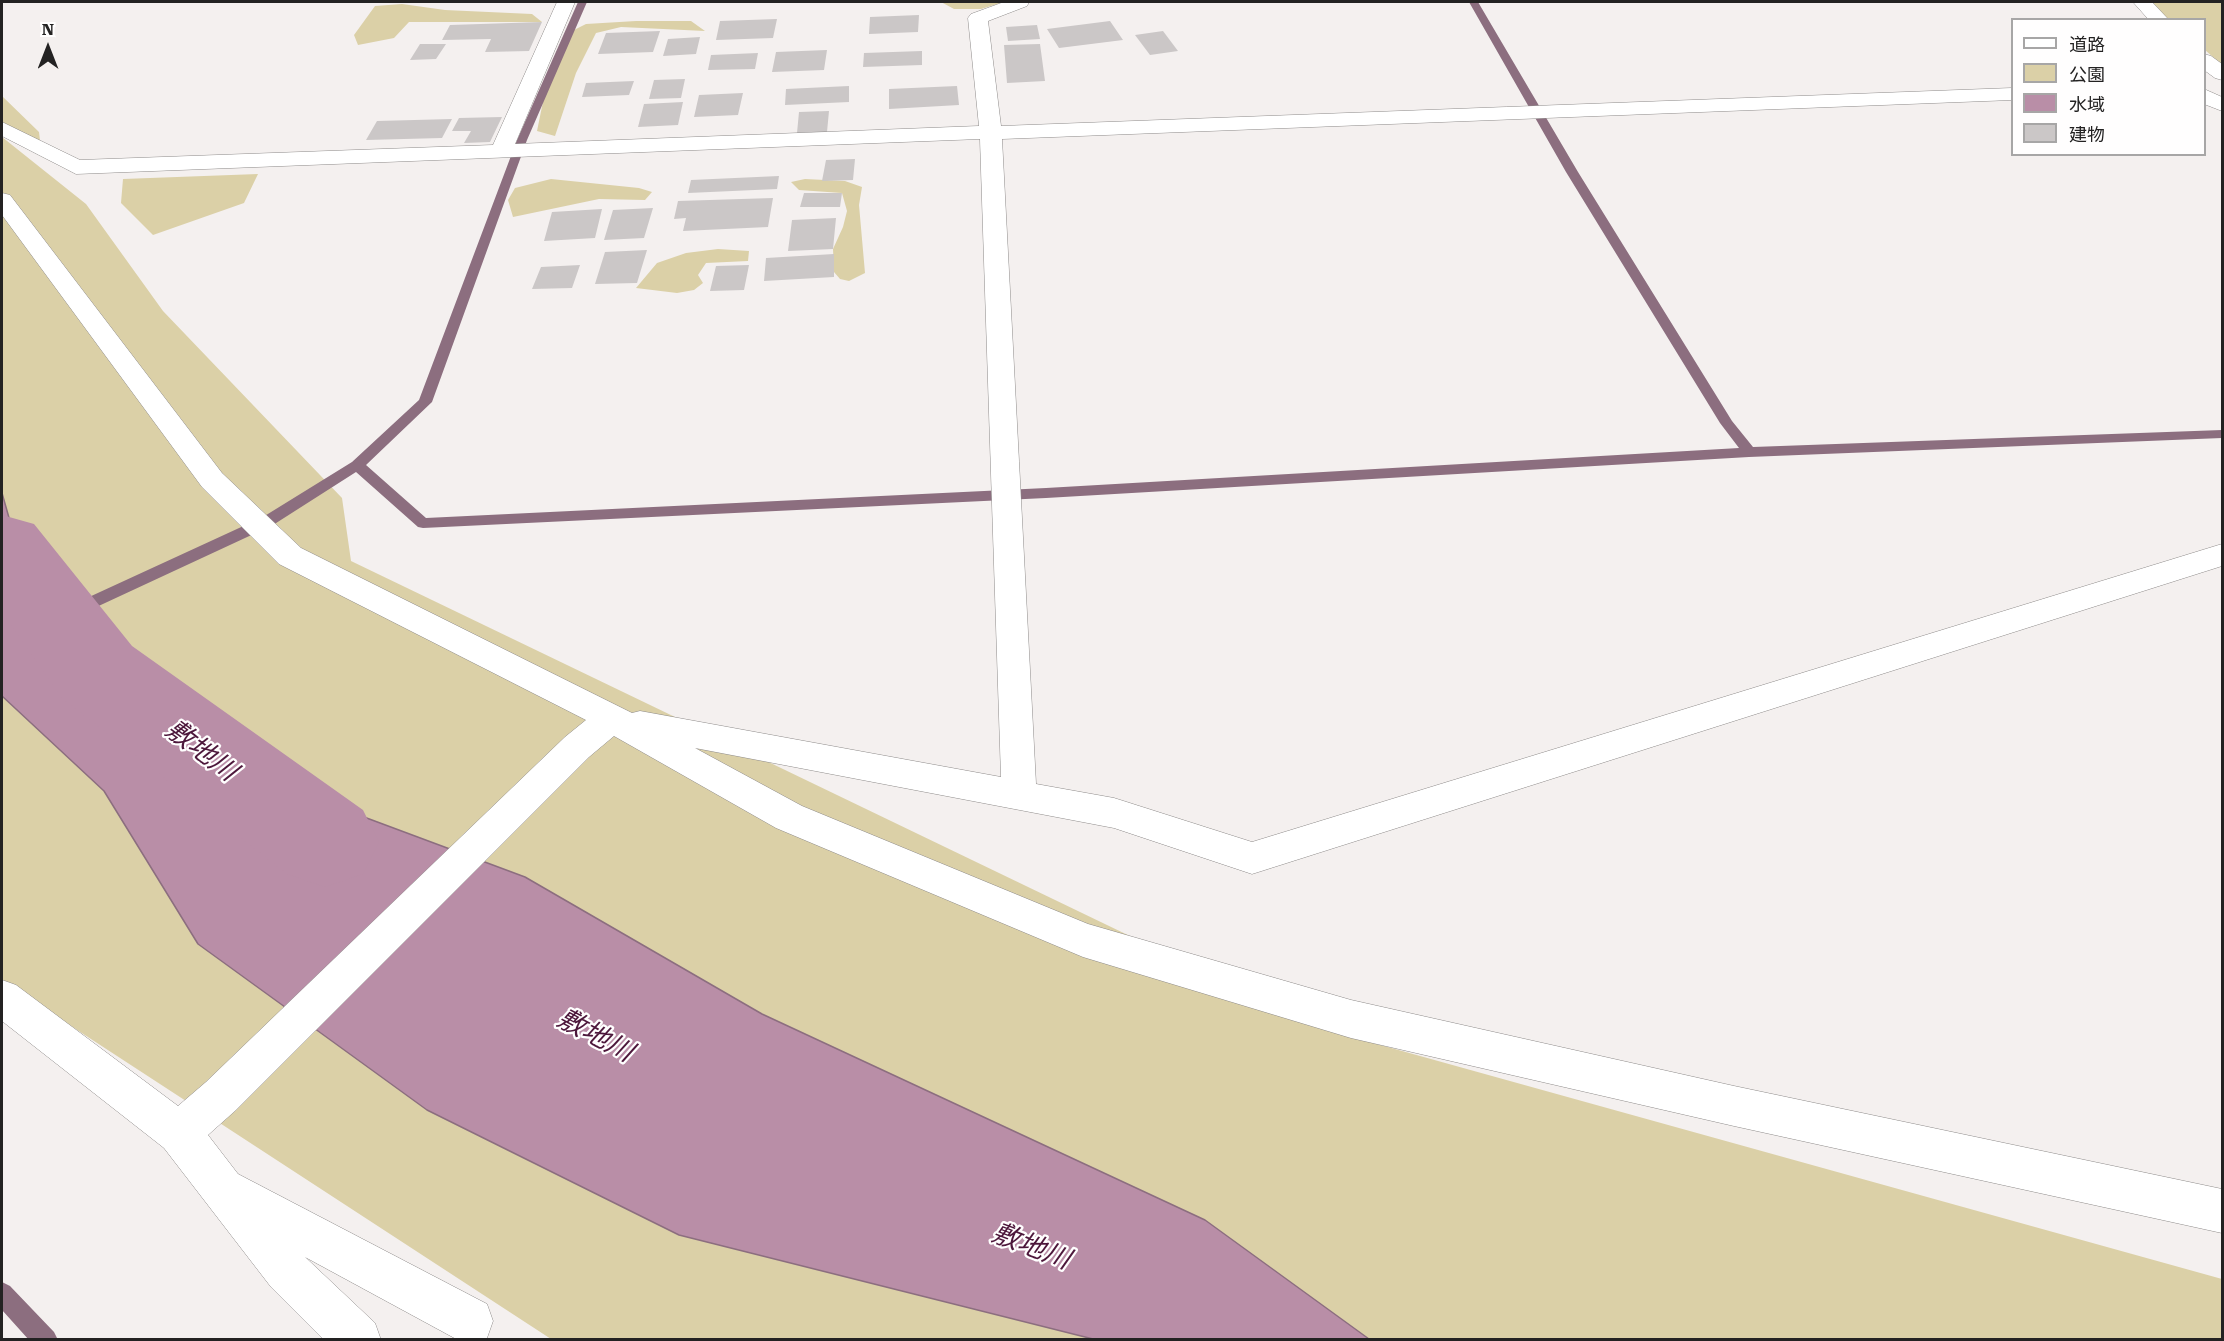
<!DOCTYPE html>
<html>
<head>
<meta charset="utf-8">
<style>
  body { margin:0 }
  #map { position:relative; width:2224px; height:1341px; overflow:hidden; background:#f4f0ef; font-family:"Roboto Serif","Noto Sans JP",serif }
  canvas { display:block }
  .frame { position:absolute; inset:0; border:3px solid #232222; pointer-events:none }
  .legend { position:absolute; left:2011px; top:18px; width:195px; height:138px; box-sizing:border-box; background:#fffefe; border:2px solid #a7a6a6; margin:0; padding:8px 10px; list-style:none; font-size:18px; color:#232222 }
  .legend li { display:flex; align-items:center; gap:12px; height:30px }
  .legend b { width:30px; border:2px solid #a7a6a6 }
  .north { position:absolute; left:18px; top:18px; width:60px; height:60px; -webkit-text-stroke:4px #fffefe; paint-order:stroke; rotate:0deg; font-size:16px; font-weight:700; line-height:24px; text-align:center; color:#232222 }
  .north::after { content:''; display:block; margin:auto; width:21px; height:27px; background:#232222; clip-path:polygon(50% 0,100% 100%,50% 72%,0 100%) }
</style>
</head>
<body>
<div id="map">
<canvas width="2224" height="1341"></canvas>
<div class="frame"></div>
<ul class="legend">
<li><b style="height:8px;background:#fff"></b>道路</li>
<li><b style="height:16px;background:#dbd0a7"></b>公園</li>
<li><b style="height:16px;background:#b98ea7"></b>水域</li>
<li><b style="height:16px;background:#cbc7c7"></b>建物</li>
</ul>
<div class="north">N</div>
</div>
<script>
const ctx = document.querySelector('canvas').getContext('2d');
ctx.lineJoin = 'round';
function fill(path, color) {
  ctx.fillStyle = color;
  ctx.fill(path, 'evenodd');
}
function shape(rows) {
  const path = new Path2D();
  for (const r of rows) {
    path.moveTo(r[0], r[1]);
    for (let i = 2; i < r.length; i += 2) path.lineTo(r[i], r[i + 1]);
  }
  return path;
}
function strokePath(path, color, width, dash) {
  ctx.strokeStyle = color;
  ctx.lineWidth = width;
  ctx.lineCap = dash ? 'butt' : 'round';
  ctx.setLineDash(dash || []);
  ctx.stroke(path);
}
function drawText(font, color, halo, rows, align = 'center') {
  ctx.font = font + ' "Roboto Serif","Noto Sans JP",serif';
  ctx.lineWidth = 4.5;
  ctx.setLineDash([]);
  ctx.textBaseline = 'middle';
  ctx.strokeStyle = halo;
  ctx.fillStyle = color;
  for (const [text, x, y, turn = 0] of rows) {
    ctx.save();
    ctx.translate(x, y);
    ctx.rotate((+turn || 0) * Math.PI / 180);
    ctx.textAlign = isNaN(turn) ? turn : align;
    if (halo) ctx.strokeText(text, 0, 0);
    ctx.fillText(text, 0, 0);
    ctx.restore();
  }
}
fill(shape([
  [941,2,1004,2,981,9,954,9],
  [2143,2,2222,2,2222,65,2205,50,2204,20,2166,19],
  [402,4,445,10,532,14,542,22,409,22,394,38,358,45,354,35,375,6],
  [636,21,691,21,705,31,621,27,596,33,576,73,555,136,537,131,547,82,568,33,586,24],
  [2,96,39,132,41,149,2,128],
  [2,137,86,204,163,311,342,498,351,561,1323,1029,2222,1279,2222,1339,551,1339,2,981],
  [258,174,244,203,153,235,121,203,123,179],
  [551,179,639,188,652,192,645,200,599,199,513,217,508,200,515,188],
  [805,179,845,181,862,187,859,205,865,273,849,281,840,279,834,272,833,249,843,227,847,211,842,193,799,190,791,182],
  [718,249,749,251,748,261,706,263,698,275,703,283,694,290,677,293,636,288,657,263,686,253]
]), '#dbd0a7');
const water = shape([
  [2,493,26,578,97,672,219,763,525,877,762,1014,1205,1220,1369,1339,1093,1339,679,1235,427,1110,198,944,104,791,2,696,2,493]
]);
fill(water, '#b98ea7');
strokePath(water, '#8c6e7f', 1.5);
fill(shape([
  [578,2,587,2,527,140,432,402,366,465,426,518,1046,488,1739,448,1720,423,1566,172,1469,2,1478,2,1578,172,1732,421,1753,447,2222,430,2222,438,1749,457,1046,498,423,528,418,527,356,472,273,525,62,623,50,623,48,619,50,615,263,517,352,462,419,400,517,140,578,2],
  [2,1282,10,1286,54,1332,58,1340,29,1340,2,1310,2,1282]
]), '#8c6e7f');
fill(shape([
  [2,515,34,524,132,646,363,810,379,842,363,874,325,887,287,874,62,698,2,612,2,515]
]), '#b98ea7');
fill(shape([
  [919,15,918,32,869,34,870,17],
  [777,19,773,38,716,40,720,21],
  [1110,21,1123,40,1059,48,1047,29],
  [542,22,529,51,485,52,491,39,442,40,450,25],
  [1037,25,1040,39,1008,41,1006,27],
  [660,31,653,52,598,54,606,33],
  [1163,31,1178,51,1150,55,1135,35],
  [700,37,696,54,663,56,668,39],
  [420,44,446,44,436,59,410,60],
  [1040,44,1045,81,1007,83,1004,45],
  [827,50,824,70,772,72,776,52],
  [922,51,922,65,863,67,864,53],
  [758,53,755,69,708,70,711,55],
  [685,79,681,98,649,99,654,80],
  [634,81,629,95,582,97,586,83],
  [849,86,849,102,785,105,786,89],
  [957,86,959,105,889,109,889,89],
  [743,93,738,115,694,117,699,95],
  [683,102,678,125,638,127,644,104],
  [829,111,827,132,797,133,799,112],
  [502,117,490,142,464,143,471,131,452,131,459,118],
  [452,119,442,138,366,140,377,121],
  [855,159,853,180,822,181,826,160],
  [779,176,777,189,688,193,691,180],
  [804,193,842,193,840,207,800,207],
  [773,198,768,227,683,231,686,218,674,219,678,201],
  [653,208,644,238,604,240,613,210],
  [602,209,595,238,544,241,552,212],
  [836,218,833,249,788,251,792,220],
  [647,250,637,283,595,284,605,252],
  [834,254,834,277,764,281,766,258],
  [580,265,572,288,532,289,541,267],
  [749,265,744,290,710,291,716,266]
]), '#cbc7c7');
const minor = shape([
  [557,2,575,2,515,144,979,126,968,18,971,14,1004,2,1029,2,1027,6,988,21,1001,126,2012,88,2012,100,1002,139,1036,784,1114,798,1252,842,2222,544,2222,566,1252,874,1114,828,695,748,802,806,1088,924,1351,1000,1734,1086,2222,1189,2222,1233,1734,1126,1351,1038,1083,957,776,828,614,736,589,757,236,1110,208,1135,238,1174,487,1304,493,1321,487,1338,458,1340,305,1257,375,1323,381,1340,324,1340,271,1287,164,1148,2,1021,2,980,16,985,178,1106,206,1082,565,737,586,720,279,564,202,487,2,215,2,193,10,195,222,473,301,548,632,713,640,711,1001,777,980,139,76,174,2,136,2,122,80,160,493,145,557,2],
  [2133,2,2152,2,2169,20,2149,20,2133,2],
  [2204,54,2211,56,2222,64,2222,80,2215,78,2204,70,2204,54],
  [2204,89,2222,97,2222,111,2204,104,2204,89]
]);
strokePath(minor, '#8e8b8a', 1);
fill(minor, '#fff');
drawText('italic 27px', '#4d173b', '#fffefe', [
  ["敷地川",201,751,37],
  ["敷地川",595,1036,28],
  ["敷地川",1031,1247,21]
]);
</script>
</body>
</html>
